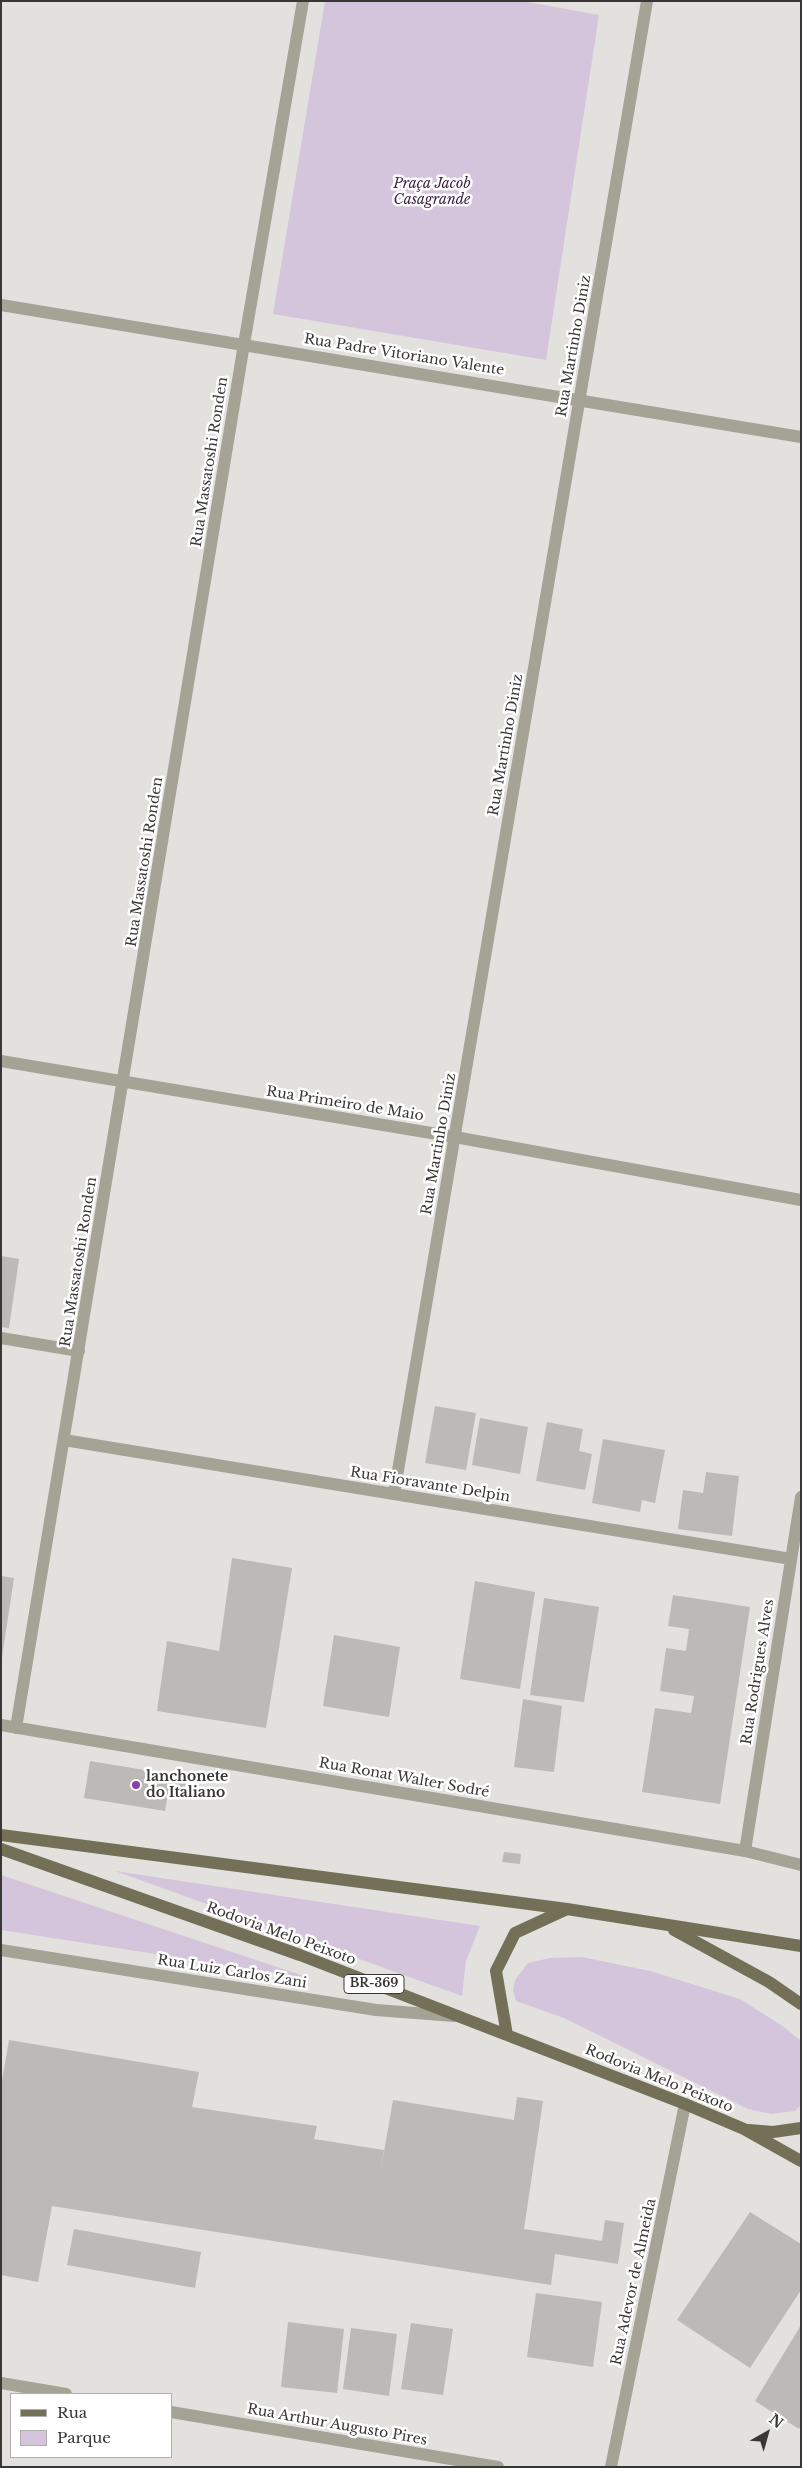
<!DOCTYPE html>
<html>
<head>
<meta charset="utf-8">
<style>
  body { margin:0 }
  #map { position:relative; width:802px; height:2468px; overflow:hidden; background:#e2e1de; font-family:"Libre Baskerville",serif }
  canvas { display:block }
  .frame { position:absolute; inset:0; border:2px solid #383736; pointer-events:none }
  .legend { position:absolute; left:10px; top:2393px; width:162px; height:65px; box-sizing:border-box; background:#fff; border:1px solid #afafaf; margin:0; padding:6px 9px; list-style:none; font-size:15px; color:#383736 }
  .legend li { display:flex; align-items:center; gap:10px; height:25px }
  .legend b { width:25px; border:1px solid #afafaf }
  .north { position:absolute; left:742px; top:2408px; width:50px; height:50px; -webkit-text-stroke:4px #fff; paint-order:stroke; rotate:38deg; font-size:14px; font-weight:700; line-height:20px; text-align:center; color:#383736 }
  .north::after { content:''; display:block; margin:auto; width:18px; height:22px; background:#383736; clip-path:polygon(50% 0,100% 100%,50% 72%,0 100%) }
</style>
</head>
<body>
<div id="map">
<canvas width="802" height="2468"></canvas>
<div class="frame"></div>
<ul class="legend">
<li><b style="height:6px;background:#747058"></b>Rua</li>
<li><b style="height:14px;background:#d5c5dc"></b>Parque</li>
</ul>
<div class="north">N</div>
</div>
<script>
const ctx = document.querySelector('canvas').getContext('2d');
ctx.lineJoin = 'round';
function fill(path, color) {
  ctx.fillStyle = color;
  ctx.fill(path, 'evenodd');
}
function shape(rows) {
  const path = new Path2D();
  for (const r of rows) {
    path.moveTo(r[0], r[1]);
    for (let i = 2; i < r.length; i += 2) path.lineTo(r[i], r[i + 1]);
  }
  return path;
}
function strokePath(path, color, width, dash) {
  ctx.strokeStyle = color;
  ctx.lineWidth = width;
  ctx.lineCap = dash ? 'butt' : 'round';
  ctx.setLineDash(dash || []);
  ctx.stroke(path);
}
function drawText(font, color, halo, rows, align = 'center') {
  ctx.font = font + ' "Libre Baskerville",serif';
  ctx.lineWidth = 5;
  ctx.setLineDash([]);
  ctx.textBaseline = 'middle';
  ctx.strokeStyle = halo;
  ctx.fillStyle = color;
  for (const [text, x, y, turn = 0] of rows) {
    ctx.save();
    ctx.translate(x, y);
    ctx.rotate((+turn || 0) * Math.PI / 180);
    ctx.textAlign = isNaN(turn) ? turn : align;
    if (halo) ctx.strokeText(text, 0, 0);
    ctx.fillText(text, 0, 0);
    ctx.restore();
  }
}
fill(shape([
  [325,1,522,1,599,15,546,360,273,314],
  [115,1871,480,1926,466,1961,462,1996],
  [1,1875,310,1978,1,1930],
  [582,1957,650,1971,740,1999,784,2027,801,2041,801,2105,795,2111,771,2114,748,2109,564,2018,516,2001,513,1990,515,1980,528,1963,550,1958]
]), '#d5c5dc');
fill(shape([
  [1,1256,19,1259,9,1328,1,1327],
  [435,1406,476,1413,466,1470,425,1463],
  [480,1418,528,1427,520,1474,472,1465],
  [547,1422,583,1429,579,1451,592,1454,585,1490,536,1481],
  [603,1439,665,1450,655,1503,642,1500,640,1512,592,1503],
  [706,1472,739,1476,732,1536,678,1529,683,1490,703,1493],
  [232,1558,292,1568,266,1728,157,1711,167,1641,219,1651],
  [1,1576,14,1578,2,1657,1,1656],
  [475,1581,535,1592,520,1689,460,1679],
  [673,1595,750,1607,720,1804,642,1792,655,1708,691,1713,694,1696,660,1691,666,1648,686,1651,689,1629,668,1626],
  [544,1598,599,1607,584,1702,530,1695],
  [334,1635,400,1647,389,1717,323,1706],
  [523,1699,562,1706,554,1772,514,1767],
  [90,1761,187,1777,185,1796,168,1793,165,1811,84,1798],
  [504,1852,521,1854,520,1864,502,1862],
  [9,2040,199,2072,192,2107,317,2126,314,2139,384,2150,380,2175,393,2100,514,2120,517,2097,543,2101,524,2229,602,2241,605,2220,624,2223,618,2264,555,2254,551,2285,52,2206,38,2282,1,2275,1,2086],
  [750,2212,801,2244,801,2290,750,2368,677,2320],
  [74,2229,201,2252,195,2288,67,2265],
  [536,2293,602,2302,593,2367,527,2357],
  [288,2322,344,2329,337,2393,281,2387],
  [411,2323,453,2329,443,2395,401,2389],
  [801,2325,801,2426,799,2429,755,2401],
  [351,2328,397,2334,389,2396,343,2389]
]), '#bbbab7');
strokePath(shape([
  [1,305,801,437],
  [1,1061,455,1137,801,1200],
  [1,1338,79,1351],
  [64,1440,791,1559],
  [394,1494,647,1],
  [1,1725,745,1851,801,1865],
  [16,1728,244,344,303,1],
  [745,1851,801,1497],
  [1,1950,376,2010,454,2016],
  [1,2383,66,2394],
  [171,2412,498,2467],
  [611,2467,685,2104]
]), '#a5a396', 12);
strokePath(shape([
  [1,1835,567,1909,801,1946],
  [1,1849,300,1955,685,2104,744,2129,801,2161],
  [674,1930,769,1982,801,2004],
  [507,2035,496,1971,515,1933,567,1909],
  [749,2130,773,2132,801,2128]
]), '#747058', 12);
for (const [x, y, r, color] of [
  [136,1785,5,"#8e3cab"]
]) {
  const dot = new Path2D();
  dot.arc(x, y, r, 0, 2 * Math.PI);
  ctx.fillStyle = color;
  ctx.fill(dot);
  strokePath(dot, '#fff', 2);
}
for (const [x, y, w] of [
  [374,1984,60]
]) {
  const box = new Path2D();
  box.roundRect(x - w / 2, y - 9.5, w, 19, 4);
  ctx.fillStyle = '#fff';
  ctx.fill(box);
  strokePath(box, '#383736', 1);
}
drawText('bold 12px', '#383736', null, [
  ["BR-369",374,1984]
]);
drawText('italic 14px', '#3f254a', '#fff', [
  ["Praça Jacob",432,184],
  ["Casagrande",432,200]
]);
drawText('14px', '#383736', '#fff', [
  ["Rua Martinho Diniz",574,346,-80],
  ["Rua Padre Vitoriano Valente",404,355,9],
  ["Rua Massatoshi Ronden",210,462,-81],
  ["Rua Martinho Diniz",506,745,-80],
  ["Rua Massatoshi Ronden",145,862,-81],
  ["Rua Primeiro de Maio",345,1104,9],
  ["Rua Martinho Diniz",439,1144,-80],
  ["Rua Massatoshi Ronden",79,1262,-81],
  ["Rua Fioravante Delpin",430,1485,9],
  ["Rua Rodrigues Alves",758,1672,-81],
  ["Rua Ronat Walter Sodré",404,1778,10],
  ["Rodovia Melo Peixoto",281,1934,20],
  ["Rua Luiz Carlos Zani",232,1972,9],
  ["Rodovia Melo Peixoto",659,2079,22],
  ["Rua Adevor de Almeida",634,2282,-78],
  ["Rua Arthur Augusto Pires",337,2425,10]
]);
drawText('bold 14px', '#383736', '#fff', [
  ["lanchonete",146,1777],
  ["do Italiano",146,1793]
], 'left');
</script>
</body>
</html>
